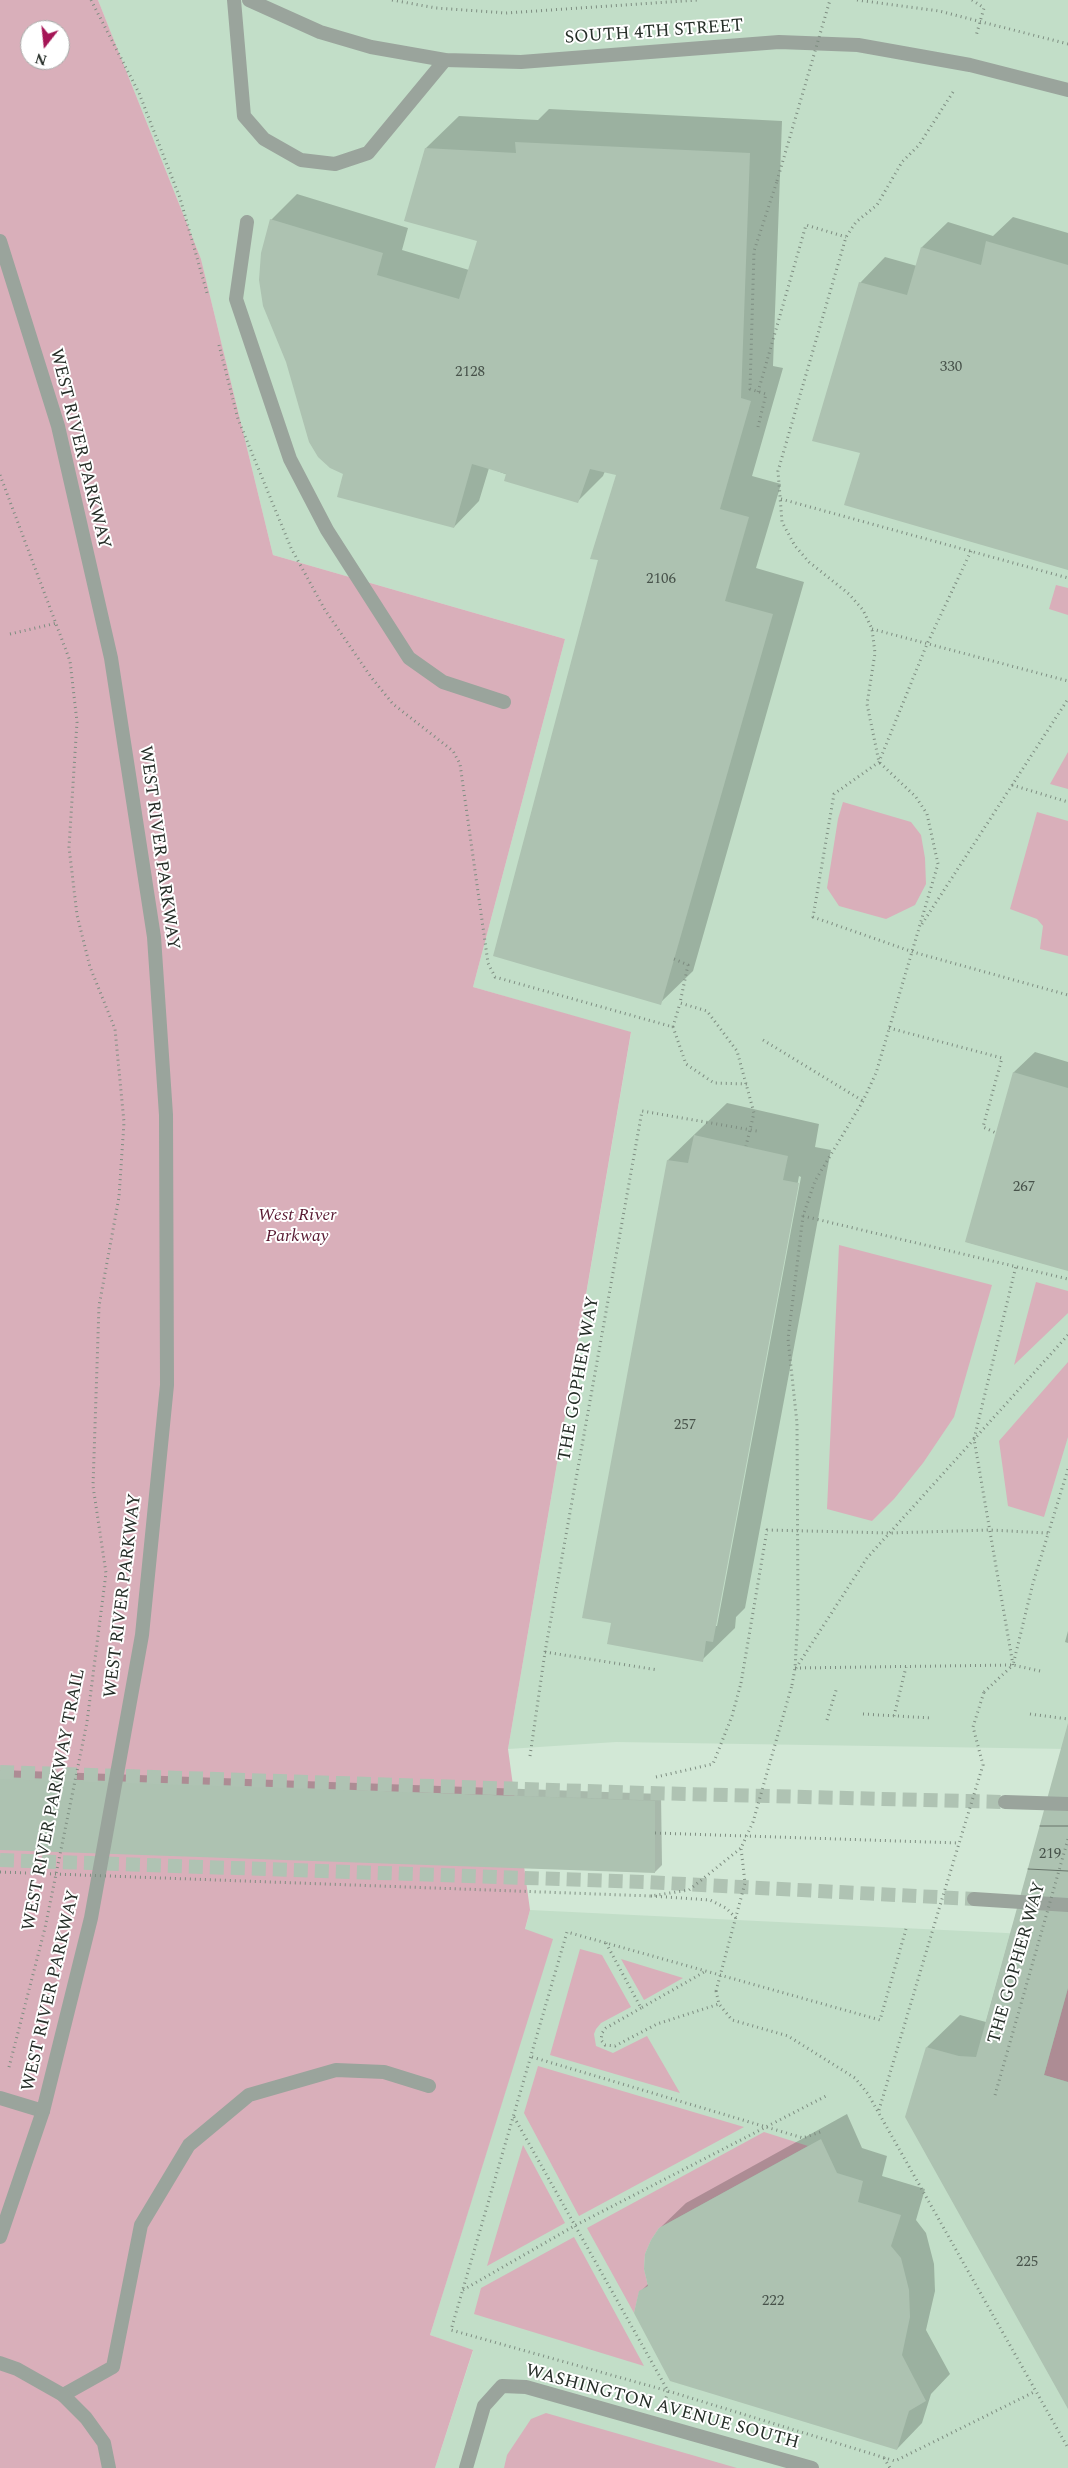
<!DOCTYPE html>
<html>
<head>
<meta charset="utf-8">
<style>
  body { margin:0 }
  #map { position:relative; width:1068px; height:2468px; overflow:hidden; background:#d2e8d6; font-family:Spectral,serif }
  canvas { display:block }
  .north { position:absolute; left:20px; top:20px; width:50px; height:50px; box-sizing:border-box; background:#fff; border:1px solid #a8aba9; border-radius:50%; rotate:196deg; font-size:14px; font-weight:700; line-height:20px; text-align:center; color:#252d27 }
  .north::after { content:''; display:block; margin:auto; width:18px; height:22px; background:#a51556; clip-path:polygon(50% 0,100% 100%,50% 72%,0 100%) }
</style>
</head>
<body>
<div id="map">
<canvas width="1068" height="2468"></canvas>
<div class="north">N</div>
</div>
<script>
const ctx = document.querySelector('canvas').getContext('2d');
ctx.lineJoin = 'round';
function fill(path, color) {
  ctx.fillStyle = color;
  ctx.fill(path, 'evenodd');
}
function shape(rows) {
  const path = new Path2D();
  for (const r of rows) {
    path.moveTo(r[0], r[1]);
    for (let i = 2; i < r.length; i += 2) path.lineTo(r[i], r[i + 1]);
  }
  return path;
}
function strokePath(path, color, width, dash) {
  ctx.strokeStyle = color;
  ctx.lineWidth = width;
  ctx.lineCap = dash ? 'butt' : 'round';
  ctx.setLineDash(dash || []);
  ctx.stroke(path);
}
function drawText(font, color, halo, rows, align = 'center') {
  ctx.font = font + ' Spectral,serif';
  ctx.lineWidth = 4;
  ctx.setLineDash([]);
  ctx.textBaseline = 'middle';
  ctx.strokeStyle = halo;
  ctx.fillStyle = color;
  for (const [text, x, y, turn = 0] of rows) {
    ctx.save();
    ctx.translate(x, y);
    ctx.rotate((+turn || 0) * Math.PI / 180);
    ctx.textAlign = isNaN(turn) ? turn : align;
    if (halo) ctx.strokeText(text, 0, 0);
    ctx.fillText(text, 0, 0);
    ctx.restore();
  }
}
fill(shape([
  [98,0,1068,0,1068,1749,616,1742,508,1749,631,1033,473,987,565,639,273,555,201,259],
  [530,1910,1068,1936,1068,2468,435,2468,473,2351,430,2335,552,1939,525,1930]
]), '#c2dec8');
fill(shape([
  [0,0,98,0,201,259,273,555,565,639,473,987,631,1032,508,1749,530,1910,525,1929,553,1939,430,2335,473,2350,435,2468,0,2468],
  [30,30,60,30,60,60,30,60],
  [1056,585,1068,588,1068,615,1049,609],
  [1068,752,1068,789,1050,784],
  [843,802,911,822,921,835,925,858,926,884,915,905,886,919,839,906,827,888,838,819],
  [1037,812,1068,821,1068,956,1040,949,1043,926,1037,919,1010,909],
  [839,1245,992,1285,954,1417,923,1463,894,1499,872,1521,827,1509],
  [1036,1282,1068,1291,1068,1313,1014,1365],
  [1068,1362,1068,1437,1044,1517,1008,1506,999,1441],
  [580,1949,602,1955,631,2007,601,2023,596,2029,594,2034,596,2046,613,2053,647,2036,680,2093,550,2055],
  [621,1959,683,1978,644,2000],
  [1068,1988,1068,2082,1044,2075],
  [538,2066,744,2127,579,2216,524,2113],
  [764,2132,808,2146,659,2228,651,2240,645,2254,644,2269,648,2286,639,2292,634,2313,587,2228],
  [523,2145,565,2223,487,2266],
  [574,2237,644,2366,474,2314,481,2288],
  [546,2413,737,2468,504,2468,507,2455,531,2419]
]), '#d9afba');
fill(shape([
  [549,109,782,121,773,366,783,368,752,476,781,484,756,568,804,582,693,971,660,1003,599,559,618,474,605,471,603,476,578,501,489,468,479,501,454,527,345,473,271,220,297,194,408,228,402,250,469,270,479,240,426,148,459,116,538,120],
  [1013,217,1068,233,1068,568,862,453,860,283,885,257,917,266,922,247,948,222,993,236],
  [1035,1052,1068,1062,1068,1270,967,1242,1014,1072],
  [727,1103,819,1124,815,1147,831,1150,745,1608,736,1617,735,1628,702,1660,668,1160],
  [799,1176,801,1177,717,1626,715,1626],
  [1068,1631,1068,1643,1065,1642],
  [1068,1726,1068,2407,927,2047,960,2015,986,2022],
  [0,1770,661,1794,662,1865,655,1872,0,1849],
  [847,2114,862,2148,887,2156,882,2176,925,2189,916,2220,926,2233,934,2264,935,2291,926,2330,950,2374,931,2394,922,2423,897,2449,640,2292,649,2283,660,2228,686,2203]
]), '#0003');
fill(shape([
  [515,142,750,153,741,398,751,401,720,509,749,517,725,601,773,614,661,1005,493,956,598,560,590,559,616,475,590,469,578,503,504,481,506,474,472,464,454,528,337,497,343,474,330,468,318,457,309,442,286,362,263,306,259,280,261,253,270,219,383,253,377,275,459,299,477,241,404,221,425,148,516,153],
  [986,241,1068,265,1068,570,844,505,860,453,812,441,859,282,907,295,921,247,981,265],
  [1013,1072,1068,1088,1068,1271,965,1242],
  [694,1135,788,1156,783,1180,799,1183,713,1642,706,1641,703,1662,607,1644,611,1623,582,1618,667,1160,688,1163],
  [1068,1723,1068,1988,1044,2075,1068,2082,1068,2409,905,2117,926,2047,959,2056,976,2057],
  [0,1777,655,1801,655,1873,0,1850],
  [821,2139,837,2173,863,2181,858,2202,901,2215,891,2246,901,2258,909,2290,910,2317,902,2355,926,2401,909,2411,897,2450,670,2381,634,2313,639,2291,648,2286,644,2269,645,2254,651,2240,659,2228]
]), '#adc2b1');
strokePath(shape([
  [0,1772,647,1793,1005,1802],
  [0,1860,645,1882,974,1899]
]), '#afc3b3', 14, [14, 7]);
strokePath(shape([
  [91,0,139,93,180,198,207,293],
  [392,0,436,8,506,13,698,0],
  [857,0,939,11,1068,44],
  [972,0,984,8,976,36],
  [219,345,238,419,291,548,325,610,371,677,393,704,453,751,460,764,488,963,495,977,673,1027,686,1064,714,1083,747,1084],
  [758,392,806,225,846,237],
  [758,427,766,394,750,389,754,251,777,181],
  [0,475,70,661,77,722,69,847,77,915,90,967,115,1029,124,1122,119,1197,99,1306,93,1486,106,1573,87,1722,45,1928,8,2071],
  [781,499,1068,578],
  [971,551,927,644,879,762,834,794,813,917,913,952,1068,995],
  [872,629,1068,681],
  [10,634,57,623],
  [1012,785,1068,802],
  [922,924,1068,699],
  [674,959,688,965,680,1003,707,1011,737,1051,754,1113,746,1146],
  [673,1027,680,1003],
  [889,1028,1002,1058,983,1127,996,1133],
  [763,1040,863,1101],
  [803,1216,1068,1279],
  [545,1652,658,1670],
  [1013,1665,974,1439,1016,1266],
  [795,1668,1013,1665],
  [796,1668,867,1558,1068,1335],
  [1040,1671,1013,1665,1033,1583,1068,1469],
  [741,1683,767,1530,889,1533,990,1530,1048,1533],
  [792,1685,795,1668,798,1616,797,1423,788,1339,803,1216,815,1181,863,1101,876,1073,938,864,927,814,916,797,879,762,867,704,875,653,872,629,863,610,849,594,809,562,795,546,782,522,778,471,846,237,856,222,877,205,902,162,919,145,953,92],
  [984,1692,1013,1665],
  [863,1714,931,1718],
  [1030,1714,1068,1719],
  [894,1716,906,1667],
  [656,1777,713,1764,732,1716],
  [655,1833,959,1843],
  [651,1896,710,1900,726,1908,736,1918],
  [906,1929,880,2020,567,1932,451,2330,668,2391,895,2461,1036,2391],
  [606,1943,641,2008,706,1971],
  [716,1991,719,2004,732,2020,788,2036,855,2078,868,2094,1068,2448],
  [641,2008,606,2028,602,2033,601,2040,605,2045,615,2046,657,2024,719,2004],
  [532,2057,803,2138,823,2131],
  [879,2110,939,1909],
  [514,2117,668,2391,666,2398],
  [463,2290,576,2225,826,2096],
  [884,2458,890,2468]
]), '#7e8d81', 3, [1, 4]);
strokePath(shape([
  [234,0,244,116,264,139,301,160,335,164,368,153,445,60],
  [247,222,236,299,290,459,327,530,409,658,443,682,504,702],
  [0,2098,43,2111],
  [63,2395,113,2367,141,2225,189,2145,249,2095,336,2070,384,2072,429,2086]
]), '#9aa49c', 14);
strokePath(shape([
  [249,0,320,32,371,47,445,60,521,62,779,42,858,45,970,65,1068,90],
  [0,241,58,426,111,658,154,937,166,1115,167,1385,142,1635,91,1918,43,2111,0,2237],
  [0,2363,17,2369,63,2395,86,2418,104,2443,109,2468],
  [466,2468,484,2406,502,2386,526,2387,812,2468]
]), '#9aa49c', 14);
strokePath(shape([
  [1005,1802,1068,1804],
  [974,1899,1068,1905]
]), '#9aa49c', 14);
strokePath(shape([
  [1040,1826,1068,1826],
  [1028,1869,1068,1871]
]), '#68756b', 1);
strokePath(shape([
  [777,181,830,0],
  [732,1716,741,1683],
  [827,1720,837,1687],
  [530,1756,545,1652,642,1111,757,1131],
  [0,1872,651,1896,689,1890,741,1848],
  [939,1909,983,1765,973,1727,984,1692],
  [716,1991,745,1883,741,1848,753,1822,792,1685],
  [995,2095,1068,1839]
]), '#7e8d81', 3, [1, 4]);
drawText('15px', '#47524a', null, [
  ["330",951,368],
  ["2128",470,373],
  ["2106",661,580],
  ["267",1024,1188],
  ["257",685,1426],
  ["219",1050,1855],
  ["225",1027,2263],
  ["222",773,2302]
]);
drawText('18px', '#252d27', '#fff', [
  ["SOUTH 4TH STREET",654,33,-4],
  ["WEST RIVER PARKWAY",79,449,76],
  ["WEST RIVER PARKWAY",158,848,82],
  ["THE GOPHER WAY",580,1379,-80],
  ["WEST RIVER PARKWAY",124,1596,-83],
  ["WEST RIVER PARKWAY TRAIL",55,1800,-79],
  ["THE GOPHER WAY",1018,1963,-74],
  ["WEST RIVER PARKWAY",52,1991,-77],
  ["WASHINGTON AVENUE SOUTH",662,2408,15]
]);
drawText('italic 18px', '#581931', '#fff', [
  ["West River",297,1216],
  ["Parkway",297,1237]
]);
</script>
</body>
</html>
